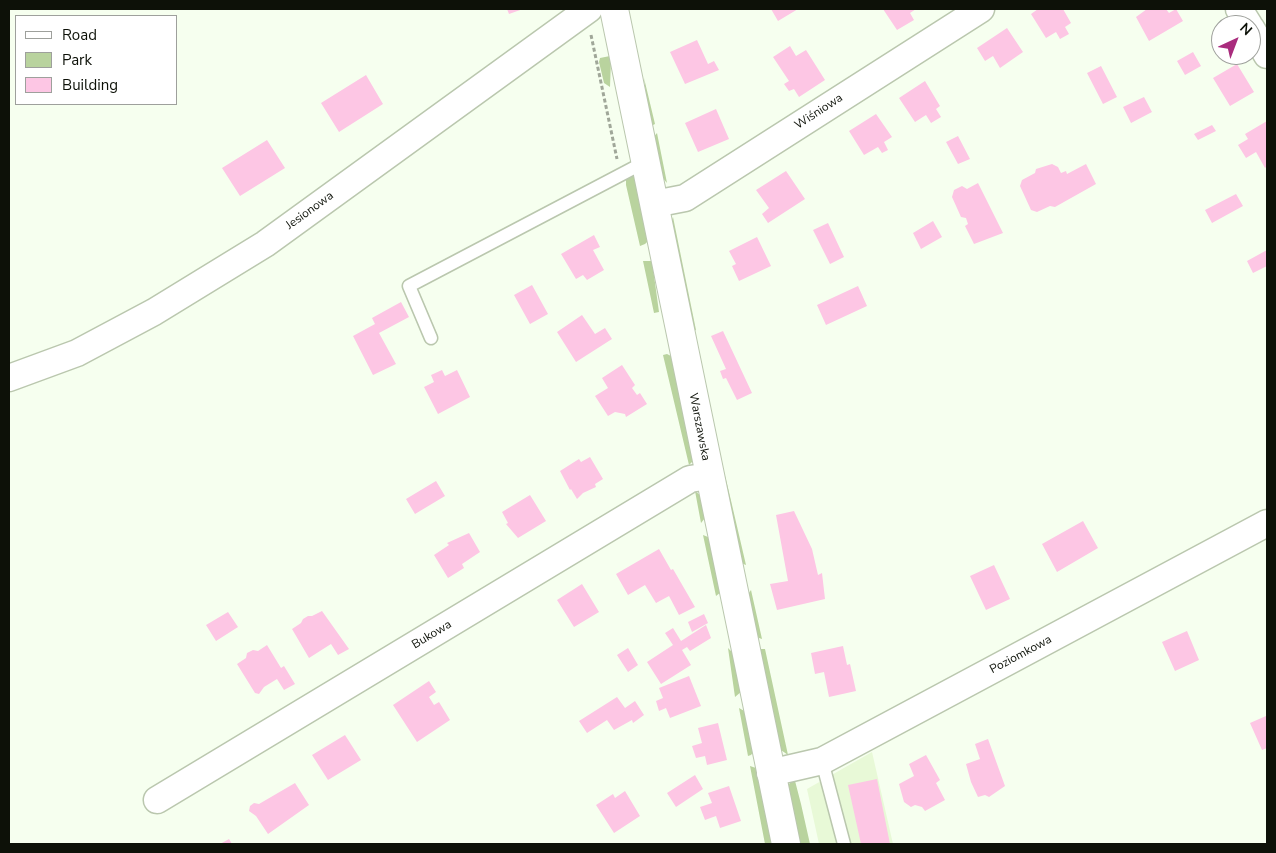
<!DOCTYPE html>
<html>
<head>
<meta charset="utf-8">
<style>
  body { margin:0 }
  #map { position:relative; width:1276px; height:853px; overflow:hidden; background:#f6ffef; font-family:"Nunito Sans",sans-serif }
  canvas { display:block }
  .frame { position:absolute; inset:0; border:10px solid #0d1108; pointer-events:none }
  .legend { position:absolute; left:15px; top:15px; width:162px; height:90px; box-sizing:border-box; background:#fff; border:1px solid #9ea09c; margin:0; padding:6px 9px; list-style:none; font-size:15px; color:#0d1108 }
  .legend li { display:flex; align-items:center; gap:10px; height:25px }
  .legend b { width:25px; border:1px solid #9ea09c }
  .north { position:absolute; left:1211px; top:15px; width:50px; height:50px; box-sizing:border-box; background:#fff; border:1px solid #9ea09c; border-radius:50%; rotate:43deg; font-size:14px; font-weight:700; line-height:20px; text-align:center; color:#0d1108 }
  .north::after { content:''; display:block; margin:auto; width:18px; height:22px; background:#a92c7d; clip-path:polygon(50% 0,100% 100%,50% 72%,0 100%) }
</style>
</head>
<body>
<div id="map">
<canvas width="1276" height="853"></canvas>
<div class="frame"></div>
<ul class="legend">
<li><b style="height:6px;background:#fff"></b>Road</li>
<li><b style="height:14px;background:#b9d39e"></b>Park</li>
<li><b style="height:14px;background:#fdc6e4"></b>Building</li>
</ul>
<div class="north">N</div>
</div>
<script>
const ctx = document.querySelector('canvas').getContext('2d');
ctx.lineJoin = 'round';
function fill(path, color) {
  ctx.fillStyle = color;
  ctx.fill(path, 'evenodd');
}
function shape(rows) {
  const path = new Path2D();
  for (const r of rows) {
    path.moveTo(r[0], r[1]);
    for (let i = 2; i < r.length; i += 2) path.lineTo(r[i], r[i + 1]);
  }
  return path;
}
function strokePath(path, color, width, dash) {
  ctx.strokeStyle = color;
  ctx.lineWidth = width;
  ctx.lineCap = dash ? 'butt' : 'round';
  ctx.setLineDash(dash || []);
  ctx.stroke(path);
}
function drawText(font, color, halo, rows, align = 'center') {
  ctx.font = font + ' "Nunito Sans",sans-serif';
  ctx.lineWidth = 4.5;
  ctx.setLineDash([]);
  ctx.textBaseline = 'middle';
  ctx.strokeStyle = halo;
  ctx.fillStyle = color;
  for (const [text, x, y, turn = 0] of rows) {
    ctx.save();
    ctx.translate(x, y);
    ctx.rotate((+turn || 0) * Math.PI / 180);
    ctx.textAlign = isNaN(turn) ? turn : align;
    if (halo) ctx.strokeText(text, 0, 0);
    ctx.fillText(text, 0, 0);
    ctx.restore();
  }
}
fill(shape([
  [872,752,893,844,819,844,807,789]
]), '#e8f9d7');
fill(shape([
  [610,56,611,60,610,87,604,83,599,62,600,58],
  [644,78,655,124,653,125,649,121],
  [657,133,667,183,660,175,652,139],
  [631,175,636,178,648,241,645,244,640,246,626,185,626,176],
  [673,217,696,330,694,331,671,223],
  [643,261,652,261,659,312,654,313],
  [667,354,671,356,693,461,689,465,663,355],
  [723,468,729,492,746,565,741,563,720,469],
  [695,491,700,495,705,518,701,523],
  [703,535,708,537,721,592,716,596],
  [751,590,762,639,756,637,746,597],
  [728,648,734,654,742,691,735,697],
  [761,649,765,649,788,755,781,750,758,654],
  [739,708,746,712,754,751,751,755,748,756],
  [750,766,756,768,773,844,765,844],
  [794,777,801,804,810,844,798,844,786,789]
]), '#b9d39e');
fill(shape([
  [507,9,523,9,509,14],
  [771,9,798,9,778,21],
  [883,9,916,9,910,13,914,20,897,30],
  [1038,9,1063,9,1071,23,1065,27,1069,34,1060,39,1056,32,1046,38,1031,14],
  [1147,9,1166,9,1169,13,1176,9,1183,21,1149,41,1136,17],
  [1007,28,1023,52,1000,68,993,56,985,61,977,48],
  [697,40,708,64,714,61,719,70,685,84,670,52],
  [790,46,796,56,806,50,825,80,799,97,794,89,789,91,784,84,789,81,773,57],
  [1193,52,1201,66,1185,75,1177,61],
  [1237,64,1254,92,1230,106,1213,78],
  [1101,66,1117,97,1103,104,1087,73],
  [366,75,383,104,339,132,321,103],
  [925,81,940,106,936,109,941,117,931,123,926,115,915,122,899,98],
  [1144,97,1152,112,1131,123,1123,107],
  [716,109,729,139,698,152,685,123],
  [876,114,892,137,884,142,888,150,882,153,878,147,864,155,849,131],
  [1267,121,1267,166,1265,168,1256,152,1246,158,1238,145,1248,139,1245,134],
  [1212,125,1216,131,1198,140,1194,134],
  [958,136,970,159,958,164,946,142],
  [267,140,285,168,240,196,222,168],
  [1052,164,1058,167,1061,173,1066,171,1067,174,1086,164,1096,184,1055,207,1050,206,1037,212,1031,210,1020,186,1022,180,1035,173,1036,169],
  [786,171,805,199,768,223,762,214,769,208,756,190],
  [978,183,1003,233,974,244,965,226,968,224,966,218,961,217,952,197,954,190,962,186,967,189],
  [1236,194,1243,206,1212,223,1205,210],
  [933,221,942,237,921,249,913,233],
  [828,223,844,257,830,264,813,230],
  [594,235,600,247,593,250,604,270,587,280,583,275,576,279,561,254],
  [757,237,771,266,739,281,732,266,736,264,729,251],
  [1267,250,1267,266,1253,273,1247,261],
  [532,285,548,314,530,324,514,295],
  [858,286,867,306,826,325,817,305],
  [401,302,409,317,379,333,396,364,373,375,353,336,375,324,372,318],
  [582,315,595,334,605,328,612,339,576,362,557,332],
  [723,331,752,393,737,400,726,378,723,379,720,371,726,369,711,336],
  [622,365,635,385,632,388,637,395,640,393,647,404,626,417,625,414,615,412,608,416,595,396,608,388,602,378],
  [442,370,445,376,457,370,470,397,438,414,424,387,434,382,431,375],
  [590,457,603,479,595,484,596,487,583,493,577,499,571,489,570,490,560,471,579,459,581,462],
  [436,481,445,496,415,514,406,499],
  [530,495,546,521,518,538,506,524,508,523,502,512],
  [794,511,812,549,818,575,822,573,825,599,777,610,770,584,788,581,776,515],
  [1083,521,1098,548,1057,572,1042,544],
  [469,533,480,552,462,564,464,568,448,578,434,555,449,545,447,543],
  [659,549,671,570,673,569,695,607,679,615,669,596,656,603,645,585,628,595,616,574],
  [994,565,1010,599,986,610,970,576],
  [582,584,599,612,574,627,557,600],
  [322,611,349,649,338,655,331,644,309,658,292,629,301,623,303,619,308,616,312,616],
  [228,612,238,627,216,641,206,625],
  [704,614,708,623,692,632,688,622],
  [706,625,711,638,690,651,687,647,682,650,691,665,661,684,647,662,673,645,665,633,673,628,681,641],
  [1187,631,1199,660,1175,671,1162,642],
  [267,645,281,668,284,666,295,684,284,690,277,679,264,687,259,694,255,693,237,664,246,658,247,653,253,650,258,651],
  [843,646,847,665,850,664,856,691,829,697,824,672,815,674,811,653],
  [628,648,638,665,628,672,617,655],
  [689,676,701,706,670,718,666,708,659,711,656,701,663,698,659,688],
  [429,681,436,692,429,697,434,705,439,702,450,720,417,742,393,705],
  [617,697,625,708,635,701,644,715,633,723,632,720,614,730,607,720,587,733,579,721],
  [1266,716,1267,748,1262,750,1250,723],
  [718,723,727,760,707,765,705,756,696,758,692,746,702,743,698,728],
  [345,735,361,760,328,780,312,755],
  [988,739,1005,786,989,797,985,795,978,797,971,782,966,764,980,759,975,744],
  [926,755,940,780,936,783,945,800,925,811,922,807,915,805,911,807,904,802,899,784,914,776,909,764],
  [695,775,703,789,676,807,667,793],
  [877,779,890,844,861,844,848,785],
  [295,783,309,805,268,834,256,816,249,811,250,806,254,803,259,804],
  [729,786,741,821,720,828,716,816,705,820,700,807,712,803,708,793],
  [625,791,640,816,614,833,596,805,613,794,615,798],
  [229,839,232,844,220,844]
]), '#fdc6e4');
const service = shape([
  [431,338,409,286,645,162],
  [822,761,844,844]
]);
const minor = shape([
  [1239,9,1249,25],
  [1251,28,1267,55],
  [654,204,685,198,981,9],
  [9,378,77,353,154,312,265,244,589,9],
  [770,773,822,761,1267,523],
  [157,800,690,479,709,476]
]);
const secondary = shape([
  [614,9,786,844]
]);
strokePath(service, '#bac7ae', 15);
strokePath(minor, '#bac7ae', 29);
strokePath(secondary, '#bac7ae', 30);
strokePath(shape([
  [591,35,617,159]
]), '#a0a799', 3, [4, 2.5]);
strokePath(service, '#fff', 12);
strokePath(minor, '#fff', 26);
strokePath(secondary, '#fff', 28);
drawText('12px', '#0d1108', '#fff', [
  ["Wiśniowa",819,112,-33],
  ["Jesionowa",310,211,-36],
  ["Warszawska",699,427,79],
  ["Bukowa",432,635,-31],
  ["Poziomkowa",1021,655,-28]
]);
</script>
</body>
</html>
